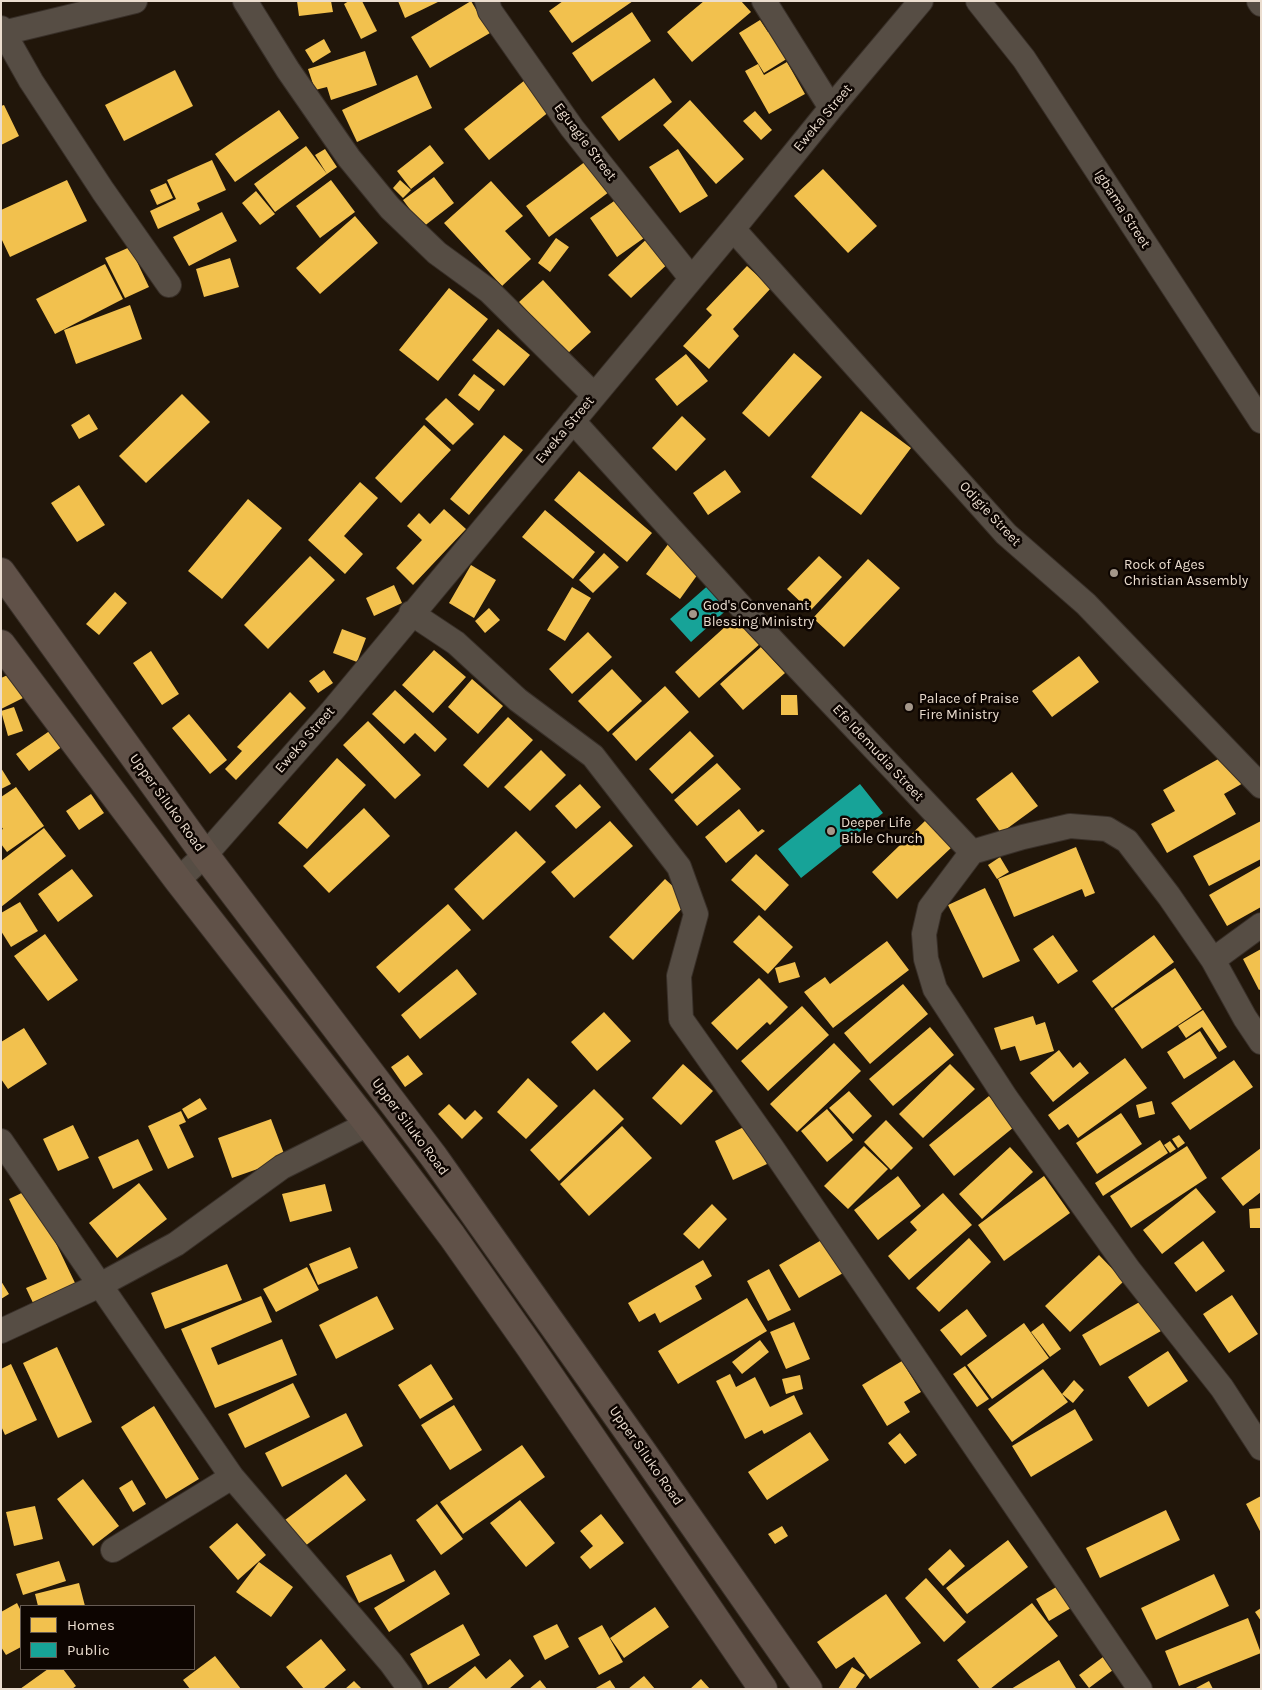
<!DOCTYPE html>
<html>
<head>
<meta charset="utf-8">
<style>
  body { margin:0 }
  #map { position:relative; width:1262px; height:1690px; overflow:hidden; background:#21160a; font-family:Karla,sans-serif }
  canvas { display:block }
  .frame { position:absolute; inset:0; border:2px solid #ebddcf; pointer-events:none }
  .legend { position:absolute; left:20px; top:1605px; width:175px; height:65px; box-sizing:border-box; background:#0d0501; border:1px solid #665b53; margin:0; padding:6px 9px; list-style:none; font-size:15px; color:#ebddcf }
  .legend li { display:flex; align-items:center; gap:10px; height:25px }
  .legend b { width:25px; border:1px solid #665b53 }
</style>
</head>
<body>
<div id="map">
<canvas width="1262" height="1690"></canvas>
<div class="frame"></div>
<ul class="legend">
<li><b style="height:14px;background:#f2c14e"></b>Homes</li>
<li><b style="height:14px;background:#17a398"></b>Public</li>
</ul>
</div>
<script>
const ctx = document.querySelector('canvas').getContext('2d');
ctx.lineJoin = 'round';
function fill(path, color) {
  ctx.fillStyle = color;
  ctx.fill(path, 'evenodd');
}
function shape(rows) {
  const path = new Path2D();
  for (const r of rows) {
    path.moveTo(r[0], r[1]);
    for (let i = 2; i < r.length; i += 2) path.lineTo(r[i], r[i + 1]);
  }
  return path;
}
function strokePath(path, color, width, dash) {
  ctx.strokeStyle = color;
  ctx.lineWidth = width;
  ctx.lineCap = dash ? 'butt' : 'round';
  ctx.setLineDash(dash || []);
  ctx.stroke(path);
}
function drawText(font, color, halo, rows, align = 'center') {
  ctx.font = font + ' Karla,sans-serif';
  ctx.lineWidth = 5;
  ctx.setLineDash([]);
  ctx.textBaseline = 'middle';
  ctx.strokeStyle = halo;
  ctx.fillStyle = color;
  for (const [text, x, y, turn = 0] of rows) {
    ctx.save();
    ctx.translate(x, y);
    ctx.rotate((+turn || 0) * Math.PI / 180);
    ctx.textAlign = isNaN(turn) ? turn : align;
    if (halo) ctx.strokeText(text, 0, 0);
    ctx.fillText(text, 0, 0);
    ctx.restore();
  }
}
fill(shape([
  [297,1,331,1,333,12,299,16],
  [349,1,362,1,377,31,361,39,344,4],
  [398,1,440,1,405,18],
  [471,1,490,33,430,68,411,37],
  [563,1,633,1,572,43,549,11],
  [704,1,741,1,751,12,692,62,667,32],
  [632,12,651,41,592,82,572,53],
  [760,20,768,32,776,27,793,55,764,73,739,33],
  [324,39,331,52,313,63,305,50],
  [365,51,377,85,331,100,327,87,315,90,308,69],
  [787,62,805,94,769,114,745,71,758,64,764,75],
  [175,70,193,106,124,141,105,105],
  [417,75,432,108,357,142,342,110],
  [654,78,672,102,619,141,601,117],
  [525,80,550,111,489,160,464,129],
  [690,100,744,159,716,184,663,125],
  [4,105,19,136,1,145,1,106],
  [279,110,299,138,235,182,215,154],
  [755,111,772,130,761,140,743,121],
  [430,145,444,163,411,189,397,171],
  [306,146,327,174,275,212,254,184],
  [325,149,337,167,327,174,315,155],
  [678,149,708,196,680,213,649,167],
  [212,160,226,190,197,203,200,210,158,229,150,211,176,199,167,180],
  [586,161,609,192,549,237,526,206],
  [823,169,877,226,848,253,794,196],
  [434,177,454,203,423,227,403,200],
  [67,180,87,221,10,257,1,238,1,210],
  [331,180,355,212,320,238,296,206],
  [400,180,411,190,403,198,393,188],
  [491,181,523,216,505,231,531,259,502,286,444,223],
  [166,183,173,198,157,205,150,190],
  [256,191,275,214,260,225,242,203],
  [617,199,644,238,617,257,590,218],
  [222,212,237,241,189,266,173,237],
  [355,216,378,243,320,294,296,268],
  [651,235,673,259,631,298,608,275],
  [556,238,569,247,550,272,538,263],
  [130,247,149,287,125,298,105,258],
  [230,258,239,287,204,297,196,269],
  [105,264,123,299,55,334,36,299],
  [747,266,771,288,733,329,739,336,709,369,683,346,712,315,706,309],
  [543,280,591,332,567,354,519,302],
  [449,288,488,319,438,381,399,350],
  [130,305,142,339,76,364,64,330],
  [498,329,530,355,504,386,472,360],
  [794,353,822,377,769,437,742,413],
  [686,354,708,381,677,406,655,379],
  [474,374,495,390,479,411,458,395],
  [182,394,210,422,146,483,119,456],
  [446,398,474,424,453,445,425,419],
  [861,411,911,448,861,515,811,477],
  [89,414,98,429,79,439,71,425],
  [682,416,706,439,676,471,652,448],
  [424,425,451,450,401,503,375,478],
  [504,435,523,450,469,515,450,499],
  [725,470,741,492,708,515,693,493],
  [579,471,652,533,627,562,554,500],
  [360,482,378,498,344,536,363,554,345,574,308,540],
  [79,485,105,525,77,542,51,503],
  [248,499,282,528,222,599,188,571],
  [444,509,466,529,413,585,396,568,422,540,407,526,419,513,430,524],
  [545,510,595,552,573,579,522,537],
  [669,543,703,567,680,599,646,574],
  [604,553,619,567,593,593,579,580],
  [310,556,335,580,268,649,244,625],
  [819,556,842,577,810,611,787,589],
  [868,559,900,588,844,647,813,618],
  [471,565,496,580,474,618,449,603],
  [394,585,402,603,374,616,366,598],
  [572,587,591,598,565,641,547,630],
  [115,592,127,603,99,635,86,624],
  [489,608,500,620,485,633,475,621],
  [737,616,761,643,699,698,675,672],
  [342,629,366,638,357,662,333,653],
  [588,632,612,657,572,694,549,669],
  [761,647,785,673,743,710,720,684],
  [434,650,466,677,433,713,402,685],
  [151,651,179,694,162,705,133,663],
  [1079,656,1099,682,1052,717,1032,691],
  [612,669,642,701,608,732,578,701],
  [324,670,333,683,318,693,309,681],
  [10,674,23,698,1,709,1,678],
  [472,679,503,706,478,734,448,707],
  [665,686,689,712,636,761,612,734],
  [395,690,447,739,435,752,415,733,404,744,372,714],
  [290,692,306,708,236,780,225,769,242,751,237,747],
  [781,695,797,695,798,715,781,715],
  [14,707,23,731,8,736,1,711],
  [189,714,227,760,210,774,172,728],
  [508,717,533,740,488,788,463,765],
  [368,721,421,775,395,799,343,745],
  [51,730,63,746,29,771,16,754],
  [690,731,714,756,672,794,649,769],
  [541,750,566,775,530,811,504,787],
  [1229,753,1245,782,1224,794,1236,814,1167,853,1151,824,1175,811,1163,790],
  [337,758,366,785,307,849,278,823],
  [717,763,741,789,697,826,674,800],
  [1,768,11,784,1,789],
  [1012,772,1038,806,1001,833,976,799],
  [580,784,601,807,576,829,555,806],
  [16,787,44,826,7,852,1,844,1,830,3,829,1,826,1,797],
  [91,794,104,813,79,830,66,811],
  [364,808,390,836,329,893,303,866],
  [739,809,758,832,762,829,765,831,726,863,705,837],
  [926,820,952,847,897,899,872,872],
  [610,821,633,846,574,898,551,872],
  [1261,821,1261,859,1209,886,1193,856],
  [44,828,66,856,1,907,1,861],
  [516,831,546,862,483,920,454,889],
  [1076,847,1095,893,1085,897,1082,889,1014,917,998,879],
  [756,854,789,885,765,911,731,880],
  [1000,857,1009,872,997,879,988,865],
  [1260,866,1261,907,1227,926,1209,895],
  [72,869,93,896,58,922,38,894],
  [665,879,689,901,633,960,609,937],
  [985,888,1020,961,983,978,948,905],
  [20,902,38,931,11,947,1,931,1,913],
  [448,904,471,930,399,993,376,967],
  [759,915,793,947,768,974,733,942],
  [45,934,78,980,48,1001,14,956],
  [1053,935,1078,971,1058,984,1033,949],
  [1154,935,1174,962,1112,1008,1092,981],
  [887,941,909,970,833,1028,804,992,825,977,830,984],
  [1261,949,1261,989,1259,990,1243,959],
  [795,962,800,977,779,983,775,968],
  [1175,968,1202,1009,1142,1049,1114,1009],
  [457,969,477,994,420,1039,401,1015],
  [759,978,788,1007,770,1025,767,1022,737,1050,711,1023],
  [903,984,928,1014,870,1064,844,1033],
  [802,1006,829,1035,768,1091,741,1061],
  [1203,1010,1227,1047,1219,1052,1202,1027,1186,1038,1178,1026],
  [604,1012,631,1041,597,1071,571,1042],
  [1033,1016,1036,1025,1045,1022,1054,1051,1020,1061,1015,1046,1001,1050,994,1028],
  [930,1027,954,1055,893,1106,869,1079],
  [24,1028,47,1064,8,1089,1,1079,1,1042],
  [1200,1031,1217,1058,1184,1079,1167,1052],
  [834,1043,861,1071,797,1132,770,1104],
  [1059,1050,1073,1068,1080,1062,1089,1073,1053,1102,1030,1073],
  [408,1055,423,1074,405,1087,391,1067],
  [1125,1058,1147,1088,1078,1138,1068,1124,1059,1130,1048,1115],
  [1234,1060,1253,1087,1190,1130,1171,1103],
  [683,1064,713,1091,681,1125,652,1098],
  [950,1064,975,1089,923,1138,899,1114],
  [528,1078,558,1106,526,1139,497,1112],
  [594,1089,624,1119,559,1181,530,1150],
  [849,1091,872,1116,853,1134,829,1108],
  [989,1096,1014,1127,954,1176,929,1145],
  [200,1098,207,1109,188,1119,182,1109],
  [1152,1101,1155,1114,1139,1118,1136,1105],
  [449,1104,465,1120,475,1110,483,1118,462,1139,438,1114],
  [827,1109,853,1140,827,1162,801,1131],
  [181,1111,186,1122,179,1125,194,1157,168,1169,148,1126],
  [1121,1113,1142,1144,1097,1174,1076,1143],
  [271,1119,286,1159,232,1178,218,1138],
  [886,1120,913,1148,891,1170,864,1142],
  [73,1125,89,1158,58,1171,43,1139],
  [748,1125,767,1164,733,1180,715,1141],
  [622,1126,652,1158,589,1216,560,1184],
  [1179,1135,1185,1143,1178,1148,1172,1139],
  [138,1139,153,1170,113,1189,98,1157],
  [1160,1140,1168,1153,1103,1196,1095,1183],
  [1170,1141,1176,1149,1170,1153,1164,1145],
  [864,1146,888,1169,848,1209,824,1186],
  [1187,1146,1207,1178,1131,1228,1110,1196],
  [1010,1147,1033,1172,982,1219,959,1194],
  [1261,1148,1261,1192,1243,1206,1221,1178],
  [898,1176,921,1206,878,1240,854,1210],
  [1044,1176,1070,1213,1004,1261,978,1225],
  [139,1183,167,1219,117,1258,89,1223],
  [325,1184,332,1211,290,1222,282,1194],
  [1196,1188,1216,1212,1162,1254,1143,1230],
  [30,1189,76,1285,34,1305,26,1288,47,1279,9,1199],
  [943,1193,972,1225,909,1280,888,1256,917,1230,910,1222],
  [712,1204,727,1219,699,1249,683,1234],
  [1261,1208,1261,1228,1250,1228,1249,1209],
  [825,1238,845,1272,799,1298,779,1265],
  [969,1238,991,1262,939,1312,916,1288],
  [1203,1241,1225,1271,1196,1292,1174,1263],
  [350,1247,358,1268,318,1285,309,1264],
  [1099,1255,1124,1281,1070,1332,1045,1306],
  [703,1260,712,1276,695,1286,702,1299,660,1323,655,1313,639,1322,628,1303],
  [227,1264,242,1300,165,1329,151,1293],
  [307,1267,319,1290,276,1312,263,1289],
  [769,1269,791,1310,768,1321,747,1281],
  [1,1281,9,1294,1,1299],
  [1232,1295,1258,1334,1229,1353,1203,1314],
  [261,1296,272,1322,211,1348,218,1365,282,1339,297,1375,215,1408,181,1329],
  [377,1296,394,1329,336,1359,319,1325],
  [747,1298,767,1331,678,1384,658,1351],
  [1143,1300,1161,1331,1100,1366,1082,1335],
  [967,1309,987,1336,961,1356,940,1330],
  [794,1322,810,1359,786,1369,770,1332],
  [1024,1323,1049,1358,992,1399,967,1365],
  [1043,1323,1061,1349,1050,1357,1031,1332],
  [760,1340,769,1352,742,1374,732,1362],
  [57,1347,92,1422,58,1438,23,1363],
  [1168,1351,1188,1381,1148,1407,1128,1377],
  [902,1361,921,1392,904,1402,910,1412,887,1426,862,1385],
  [11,1364,37,1420,5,1435,1,1426,1,1369],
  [431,1364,453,1399,420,1419,398,1385],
  [965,1366,989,1399,977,1407,953,1374],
  [1043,1369,1068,1402,1012,1442,988,1409],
  [730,1374,736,1387,755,1377,770,1407,794,1395,803,1414,764,1434,762,1430,745,1439,716,1381],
  [800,1375,803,1389,786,1394,782,1379],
  [1074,1380,1084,1390,1073,1403,1062,1394],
  [293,1383,310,1417,245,1448,228,1414],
  [454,1405,482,1450,450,1470,421,1425],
  [154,1406,199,1479,166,1499,121,1427],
  [1075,1409,1093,1440,1031,1477,1012,1446],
  [346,1413,363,1446,282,1487,265,1453],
  [810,1432,829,1460,767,1500,748,1472],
  [900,1433,917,1455,905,1464,888,1443],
  [522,1445,545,1477,463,1534,440,1502],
  [346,1474,366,1500,305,1546,285,1520],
  [83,1479,119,1526,93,1546,57,1499],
  [132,1480,146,1504,133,1512,119,1488],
  [1261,1496,1261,1533,1246,1504],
  [520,1500,555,1543,526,1567,490,1523],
  [437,1504,463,1539,441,1555,416,1520],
  [35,1506,43,1539,14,1546,6,1512],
  [1166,1510,1180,1540,1100,1578,1086,1548],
  [601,1514,624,1543,590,1569,580,1557,593,1546,580,1531],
  [237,1523,266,1555,238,1580,209,1547],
  [782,1526,788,1536,775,1544,768,1534],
  [1008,1540,1028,1567,967,1614,946,1588],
  [950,1549,965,1566,943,1586,928,1569],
  [391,1554,405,1581,359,1603,346,1576],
  [59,1561,66,1581,23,1595,16,1574],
  [259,1562,293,1587,271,1617,236,1592],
  [435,1570,450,1594,389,1632,374,1608],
  [1214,1574,1229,1606,1156,1640,1141,1608],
  [926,1578,966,1622,944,1642,905,1598],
  [79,1583,85,1606,38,1606,35,1594],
  [1058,1586,1071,1608,1049,1621,1036,1599],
  [886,1594,921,1643,870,1679,854,1657,836,1669,817,1642],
  [17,1603,21,1611,21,1647,6,1655,1,1647,1,1612],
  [1032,1603,1058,1636,990,1689,980,1689,957,1660],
  [655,1607,669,1627,624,1658,610,1638],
  [1261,1608,1261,1621,1255,1612],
  [1248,1618,1261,1653,1179,1686,1165,1651],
  [463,1624,480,1655,428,1685,410,1654],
  [557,1624,569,1647,545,1660,533,1636],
  [602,1625,623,1662,599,1675,578,1638],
  [321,1639,346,1670,323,1689,304,1689,286,1667],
  [215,1656,241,1689,190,1689,183,1680],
  [1103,1657,1113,1670,1089,1688,1079,1675],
  [510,1659,524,1676,509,1689,447,1689,475,1666,486,1679],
  [1059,1660,1076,1688,1011,1689],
  [852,1667,865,1675,855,1689,838,1689],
  [48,1669,63,1669,76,1686,72,1689,20,1689],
  [644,1676,655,1689,628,1689],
  [701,1679,710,1689,690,1689],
  [540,1680,547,1689,529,1689],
  [610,1680,616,1689,594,1689],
  [354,1681,362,1689,345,1689],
  [1209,1681,1213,1689,1194,1689]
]), '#f2c14e');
fill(shape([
  [712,582,732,605,691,642,670,619],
  [860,784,883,813,801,878,778,849]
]), '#17a398');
const minor = shape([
  [245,1,288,70,349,158,390,208,437,253,489,291,594,395],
  [487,1,490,11,572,128,691,278],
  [764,1,831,108],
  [978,1,1024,59,1261,421],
  [1259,1,1261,4],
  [1,28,31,81,103,191,169,285],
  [3,33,135,1],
  [733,229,1006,534,1086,604,1261,786],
  [573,421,755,622,972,852,1023,837,1070,826,1107,829,1127,841,1169,896,1213,960,1245,1018,1261,1042],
  [411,613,456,643,518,700,593,756,679,867,696,914,679,976,681,1019,772,1148,1140,1689],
  [972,852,930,908,924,934,926,959,935,989,1006,1098,1129,1270,1222,1388,1261,1448],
  [178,880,205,855,332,711,733,229,831,108,921,1],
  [1213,960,1261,925],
  [1,1141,232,1477,391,1663,410,1689],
  [1,1331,100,1285,176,1244,282,1167,368,1124],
  [113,1550,232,1477]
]);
const major = shape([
  [1,572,205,855,434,1157,644,1454,808,1689],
  [1,644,178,880,368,1124,452,1236,530,1347,763,1689]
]);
strokePath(minor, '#382f28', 26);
strokePath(major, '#382f28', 30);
strokePath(minor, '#564d44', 24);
strokePath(major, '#605148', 28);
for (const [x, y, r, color] of [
  [1114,573,5,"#a4978a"],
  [693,614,5,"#a4978a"],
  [909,707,5,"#a4978a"],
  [831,831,5,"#a4978a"]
]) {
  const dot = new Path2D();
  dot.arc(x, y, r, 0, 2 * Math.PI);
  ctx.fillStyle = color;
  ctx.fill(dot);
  strokePath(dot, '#0d0501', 2);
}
drawText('14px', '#ebddcf', '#0d0501', [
  ["Eweka Street",823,118,-50],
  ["Eguagie Street",585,142,53],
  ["Igbama Street",1122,209,57],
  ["Eweka Street",565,430,-50],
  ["Odigie Street",990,514,47],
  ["Eweka Street",305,740,-49],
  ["Efe Idemudia Street",878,753,47],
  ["Upper Siluko Road",167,803,54],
  ["Upper Siluko Road",410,1127,53],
  ["Upper Siluko Road",646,1456,55]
]);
drawText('14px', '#ebddcf', '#0d0501', [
  ["Rock of Ages",1124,565],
  ["Christian Assembly",1124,581],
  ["God's Convenant",703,606],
  ["Blessing Ministry",703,622],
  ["Palace of Praise",919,699],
  ["Fire Ministry",919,715],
  ["Deeper Life",841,823],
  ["Bible Church",841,839]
], 'left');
</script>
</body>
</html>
